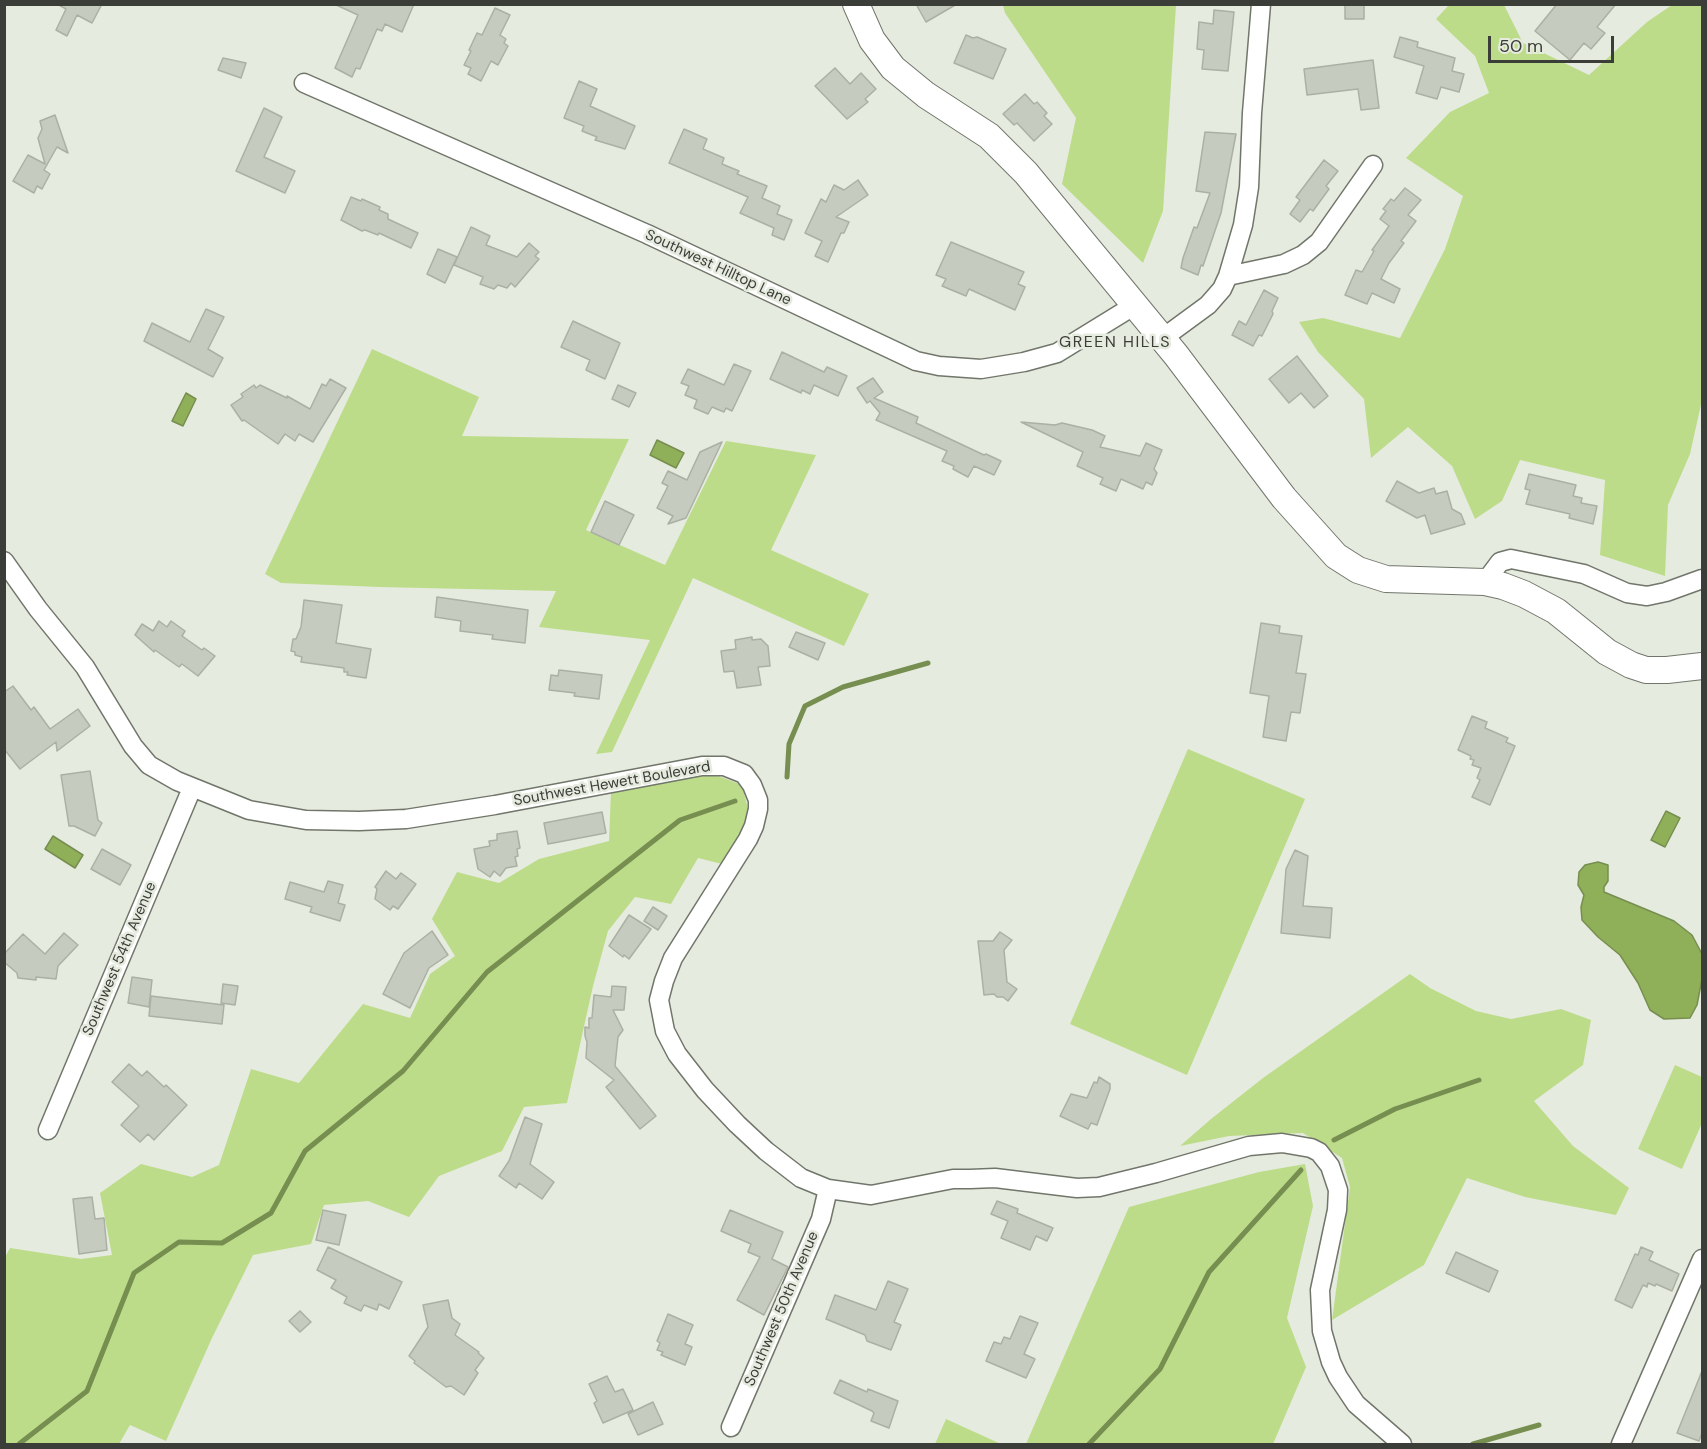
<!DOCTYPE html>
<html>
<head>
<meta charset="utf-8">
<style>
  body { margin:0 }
  #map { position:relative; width:1707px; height:1449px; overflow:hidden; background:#e6ebdf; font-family:"DM Sans",sans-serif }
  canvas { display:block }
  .frame { position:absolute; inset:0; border:6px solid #3b3d38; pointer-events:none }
  .scale { position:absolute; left:1488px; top:36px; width:126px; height:27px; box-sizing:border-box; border:3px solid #3b3d38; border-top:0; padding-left:8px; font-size:18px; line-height:21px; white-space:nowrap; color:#3b3d38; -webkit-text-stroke:4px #e6ebdf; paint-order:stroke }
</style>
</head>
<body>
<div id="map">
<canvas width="1707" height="1449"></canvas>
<div class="frame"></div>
<div class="scale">50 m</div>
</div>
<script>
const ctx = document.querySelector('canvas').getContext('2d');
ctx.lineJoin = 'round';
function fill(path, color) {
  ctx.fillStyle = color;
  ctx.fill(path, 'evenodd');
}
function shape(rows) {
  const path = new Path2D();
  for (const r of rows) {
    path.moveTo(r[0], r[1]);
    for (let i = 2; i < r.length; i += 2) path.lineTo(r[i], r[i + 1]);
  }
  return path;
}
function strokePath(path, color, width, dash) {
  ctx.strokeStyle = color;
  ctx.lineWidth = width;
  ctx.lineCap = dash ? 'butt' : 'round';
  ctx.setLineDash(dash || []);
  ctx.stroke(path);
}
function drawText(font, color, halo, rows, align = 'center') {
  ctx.font = font + ' "DM Sans",sans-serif';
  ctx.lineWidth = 5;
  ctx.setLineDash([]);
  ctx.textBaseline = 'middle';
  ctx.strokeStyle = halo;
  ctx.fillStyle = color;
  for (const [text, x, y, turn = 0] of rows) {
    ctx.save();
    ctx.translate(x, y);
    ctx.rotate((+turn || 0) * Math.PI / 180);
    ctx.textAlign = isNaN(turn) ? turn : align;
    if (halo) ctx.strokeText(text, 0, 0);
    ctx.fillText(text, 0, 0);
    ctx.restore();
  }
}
fill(shape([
  [1003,5,1176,5,1163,211,1143,263,1062,184,1076,118,1005,13],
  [1449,5,1504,5,1523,43,1589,75,1647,22,1672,5,1702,5,1702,400,1690,454,1668,505,1665,576,1600,555,1605,480,1520,460,1502,501,1475,519,1452,466,1408,427,1371,458,1364,399,1318,352,1299,322,1323,318,1400,338,1445,249,1463,196,1406,158,1450,112,1489,93,1475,56,1436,19],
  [372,349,479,397,462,436,629,439,586,530,665,565,726,441,816,455,771,550,869,594,844,646,693,578,612,752,596,754,650,640,539,627,556,591,379,587,281,583,265,574],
  [1188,749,1305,799,1187,1075,1070,1024],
  [713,774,742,785,751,821,726,865,698,858,671,904,635,897,608,931,593,986,567,1103,524,1107,502,1151,439,1176,409,1217,368,1201,324,1205,311,1244,253,1255,212,1338,166,1441,130,1425,119,1444,5,1444,4,1259,10,1248,81,1259,112,1255,100,1193,141,1164,192,1177,219,1165,251,1069,299,1083,363,1004,410,1018,430,974,455,956,432,919,457,872,499,883,539,859,609,841,611,791],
  [1410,974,1430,988,1476,1011,1511,1019,1561,1009,1591,1020,1583,1065,1534,1101,1573,1146,1629,1188,1616,1215,1525,1197,1467,1178,1424,1265,1332,1320,1350,1187,1342,1158,1303,1133,1229,1136,1180,1146,1211,1119,1263,1078],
  [1675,1065,1702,1077,1702,1123,1682,1169,1638,1149],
  [1305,1164,1313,1206,1287,1318,1306,1367,1273,1444,1026,1444,1129,1207,1259,1172],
  [946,1419,1001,1444,935,1444]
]), '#bcdc8a');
const water = shape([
  [186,393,196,399,183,426,172,421,186,393],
  [657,440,684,453,676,468,650,455,657,440],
  [1666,811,1680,818,1665,847,1651,840,1666,811],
  [53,836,83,855,75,868,45,849,53,836],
  [1598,862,1608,865,1608,881,1604,887,1604,892,1674,921,1692,935,1702,954,1702,979,1697,1005,1690,1018,1664,1019,1650,1010,1638,983,1620,955,1598,937,1582,920,1581,907,1584,895,1578,885,1579,872,1585,865,1598,862]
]);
fill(water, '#8fb059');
strokePath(water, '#768e4f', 1.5);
strokePath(shape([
  [787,777,789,744,805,706,843,687,928,663],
  [1334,1140,1395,1109,1479,1080],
  [19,1444,87,1391,134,1273,179,1242,222,1243,271,1213,305,1151,403,1071,487,972,680,820,735,801],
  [1089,1444,1160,1369,1209,1272,1301,1170],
  [1473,1444,1539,1425]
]), '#768e4f', 5);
const building = shape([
  [57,4,102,4,92,23,77,15,67,36,56,30,66,9,57,4],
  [334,4,414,4,402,32,385,24,382,31,377,29,360,69,356,68,352,77,335,68,358,15,334,4],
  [916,4,957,4,926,22,916,4],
  [1345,4,1364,4,1364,19,1345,19,1345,4],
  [1557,4,1616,4,1597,27,1605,33,1591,49,1584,43,1570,60,1535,31,1557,4],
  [495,8,510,15,500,35,506,39,504,43,508,46,498,65,491,61,481,81,468,74,471,68,464,65,471,51,469,50,477,33,482,35,495,8],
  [1214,10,1234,12,1228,71,1202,69,1204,50,1197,49,1199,22,1213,24,1214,10],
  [966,35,973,38,977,37,1006,49,993,79,954,63,966,35],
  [1400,37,1418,42,1417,47,1455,58,1452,71,1464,74,1459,92,1441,87,1437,99,1416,93,1424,66,1394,57,1400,37],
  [223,58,246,63,241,78,218,70,223,58],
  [1373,60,1379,108,1361,110,1358,89,1307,95,1304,69,1373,60],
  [835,68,850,84,861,73,876,89,865,99,868,102,847,119,815,86,835,68],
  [579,81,597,89,590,106,635,126,625,149,595,140,597,137,582,131,584,126,564,118,579,81],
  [1025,94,1034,104,1037,102,1047,113,1044,116,1052,124,1034,141,1017,123,1014,125,1003,114,1025,94],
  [264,108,282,117,264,157,295,171,285,193,236,171,264,108],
  [55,115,68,153,57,147,44,170,50,174,42,189,37,186,34,193,13,181,28,155,45,164,38,138,42,129,40,121,55,115],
  [684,129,707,139,703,149,724,158,722,164,739,171,737,174,767,186,762,198,780,206,777,214,792,220,784,240,772,235,774,228,740,213,748,197,669,163,684,129],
  [1205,132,1236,134,1221,213,1203,266,1201,265,1198,275,1181,268,1183,258,1194,227,1197,228,1210,193,1196,191,1205,132],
  [1324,160,1338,171,1326,186,1329,189,1313,211,1310,209,1300,222,1290,214,1300,200,1296,197,1324,160],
  [858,180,868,195,836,217,849,222,844,233,841,233,828,262,815,256,822,241,805,233,821,199,826,202,834,185,844,190,858,180],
  [1405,188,1421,200,1408,215,1416,221,1401,241,1404,243,1389,263,1381,279,1400,289,1394,303,1372,293,1367,304,1345,295,1356,270,1362,272,1374,251,1372,250,1389,226,1380,219,1386,211,1383,209,1391,199,1394,201,1405,188],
  [351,197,361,201,362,199,380,207,379,210,388,214,388,219,418,233,411,248,379,233,378,235,365,230,362,231,341,220,351,197],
  [471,227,490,236,486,245,517,257,529,243,539,252,535,256,539,259,515,287,511,283,507,288,498,285,494,289,480,284,483,277,454,265,471,227],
  [951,242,1024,272,1018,284,1025,287,1015,310,969,289,966,296,942,286,946,279,936,275,951,242],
  [438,249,457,257,445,283,427,274,438,249],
  [1264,290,1278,298,1272,311,1273,314,1262,336,1259,335,1253,346,1232,335,1239,321,1246,325,1264,290],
  [206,309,224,317,208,349,223,358,213,377,144,341,152,323,190,342,206,309],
  [573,321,620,343,605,379,586,370,590,360,561,347,573,321],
  [782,352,824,372,827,367,847,376,838,396,814,385,810,394,802,390,801,393,770,379,782,352],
  [1297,356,1328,396,1314,408,1301,393,1289,403,1269,379,1297,356],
  [734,364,751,371,732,411,726,408,724,412,712,407,708,414,694,408,697,400,685,395,689,386,681,383,688,369,724,385,734,364],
  [873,378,883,392,874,398,918,417,916,423,984,455,986,454,1001,461,994,475,974,466,968,477,953,469,954,466,942,461,947,451,876,420,880,413,870,401,867,403,857,388,873,378],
  [330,379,346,388,313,442,299,434,295,441,285,434,278,444,244,420,242,421,231,405,243,397,241,394,254,385,256,388,260,385,287,398,287,396,310,409,322,384,326,386,330,379],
  [618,385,636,393,629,407,612,399,618,385],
  [1021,422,1055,425,1062,423,1092,430,1105,436,1100,447,1140,456,1146,443,1162,450,1154,469,1157,473,1152,485,1146,482,1143,489,1121,479,1116,491,1100,484,1103,478,1077,466,1083,452,1021,422],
  [722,442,686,518,668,524,673,516,657,508,668,486,662,483,668,471,687,480,700,452,722,442],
  [1529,474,1576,485,1573,496,1582,498,1581,503,1597,506,1593,524,1569,518,1570,514,1526,504,1530,490,1525,489,1529,474],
  [1397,481,1419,493,1434,488,1436,494,1447,491,1452,509,1461,514,1465,524,1431,534,1425,515,1417,518,1386,501,1397,481],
  [605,501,634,515,619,545,591,532,605,501],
  [437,597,528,610,525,643,492,639,493,635,460,631,461,621,435,617,437,597],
  [304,600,342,605,336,643,371,649,366,678,347,675,348,672,344,672,344,668,301,662,302,657,295,655,295,652,291,651,293,639,296,639,301,627,304,600],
  [159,621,167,627,171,621,185,631,182,636,202,650,204,648,215,656,198,676,182,664,179,667,155,650,154,652,135,635,142,624,153,631,159,621],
  [1261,623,1280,626,1279,633,1302,636,1296,673,1306,674,1300,713,1291,712,1286,741,1263,737,1269,696,1250,693,1261,623],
  [796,632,825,643,818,660,789,647,796,632],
  [752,637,752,640,761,639,768,646,770,666,758,667,761,685,737,688,734,671,724,672,721,651,736,649,735,640,752,637],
  [559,670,602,675,599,699,574,696,575,693,549,690,551,675,558,676,559,670],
  [13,686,31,710,34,707,50,729,78,709,90,726,57,751,56,742,20,769,4,749,4,692,13,686],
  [1472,716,1487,722,1485,728,1508,738,1506,742,1515,746,1490,805,1472,797,1480,780,1477,778,1481,768,1472,765,1474,760,1470,759,1471,756,1458,750,1472,716],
  [90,771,98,820,102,823,95,836,74,826,69,826,61,775,90,771],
  [602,812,606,833,548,844,544,823,602,812],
  [517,831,520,848,517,849,518,856,515,857,517,866,506,868,500,876,494,871,490,877,478,869,474,849,490,846,489,841,497,840,497,834,517,831],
  [102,849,131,865,120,885,91,869,102,849],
  [1295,850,1308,856,1303,906,1332,908,1330,938,1281,933,1286,869,1295,850],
  [386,871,396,879,401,873,416,884,398,909,393,906,390,910,375,899,377,889,375,887,386,871],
  [328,881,343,885,338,903,345,905,340,921,310,912,312,907,285,899,290,882,324,892,328,881],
  [653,907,667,916,658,930,644,921,653,907],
  [629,915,651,929,629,959,624,955,623,957,609,946,629,915],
  [432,931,448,955,429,968,410,1008,383,994,404,953,432,931],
  [1000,932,1012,940,1004,950,1007,982,1017,989,1008,1001,1003,997,997,997,994,994,984,995,978,941,993,941,1000,932],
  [64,933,78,945,58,966,56,979,36,977,36,980,18,978,17,973,4,962,4,954,23,934,45,954,64,933],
  [132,977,152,980,149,1007,128,1003,132,977],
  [223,984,238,986,235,1005,221,1003,223,984],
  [612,986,626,987,624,1010,613,1010,623,1030,618,1037,615,1066,656,1116,640,1129,606,1087,614,1080,586,1058,587,1042,585,1036,585,1027,589,1028,589,1018,592,1018,594,995,611,997,612,986],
  [151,996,224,1005,222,1024,149,1016,151,996],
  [129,1064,142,1076,147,1071,164,1087,166,1085,187,1105,154,1140,148,1134,140,1142,121,1125,139,1106,112,1082,129,1064],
  [1099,1077,1110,1084,1110,1089,1097,1125,1091,1123,1088,1129,1060,1116,1071,1094,1087,1098,1094,1082,1097,1083,1099,1077],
  [525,1117,542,1124,530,1164,554,1182,542,1199,519,1183,516,1188,499,1176,509,1161,525,1117],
  [92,1197,95,1219,104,1218,107,1250,79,1254,73,1199,92,1197],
  [997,1201,1018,1209,1017,1213,1053,1228,1047,1241,1036,1236,1030,1250,1001,1238,1008,1221,991,1214,997,1201],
  [323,1210,346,1215,339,1245,316,1240,323,1210],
  [730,1210,783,1232,772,1259,788,1267,764,1315,737,1300,760,1257,748,1252,751,1244,721,1231,730,1210],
  [328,1247,402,1282,389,1309,379,1304,377,1310,364,1305,361,1311,344,1303,347,1297,331,1288,336,1280,317,1270,328,1247],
  [1641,1247,1653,1252,1649,1260,1679,1274,1672,1291,1656,1284,1655,1286,1648,1283,1647,1287,1643,1285,1632,1308,1615,1300,1635,1254,1638,1255,1641,1247],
  [1456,1252,1498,1271,1489,1292,1446,1273,1456,1252],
  [888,1281,908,1289,894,1322,901,1325,891,1350,867,1341,865,1335,826,1319,835,1295,876,1310,888,1281],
  [448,1300,452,1318,460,1324,455,1335,479,1352,478,1353,484,1358,475,1370,478,1373,464,1395,451,1386,446,1387,414,1363,415,1361,409,1356,428,1327,423,1305,448,1300],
  [300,1311,311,1322,300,1332,289,1321,300,1311],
  [668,1314,693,1325,685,1344,692,1347,685,1365,661,1355,663,1352,657,1350,660,1343,657,1341,668,1314],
  [1020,1316,1038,1323,1024,1354,1035,1359,1026,1378,986,1361,994,1342,1001,1344,1004,1337,1010,1339,1020,1316],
  [1702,1371,1702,1433,1699,1441,1677,1433,1702,1371],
  [607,1376,615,1392,623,1389,633,1410,603,1423,594,1403,597,1401,589,1384,607,1376],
  [840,1380,867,1392,868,1389,898,1401,889,1428,871,1421,874,1413,872,1411,834,1393,840,1380],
  [653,1402,663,1424,638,1435,628,1414,653,1402]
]);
fill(building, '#c6cbbf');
strokePath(building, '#abb0a4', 1.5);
const minor = shape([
  [304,83,647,234,916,361,939,366,981,369,1024,362,1057,353,1135,305],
  [1228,276,1284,264,1303,255,1319,242,1373,165],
  [1163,338,1208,305,1222,289,1228,276,1243,225,1249,187,1252,113,1261,4],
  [4,561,38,609,85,667,133,746,149,765,177,781,249,810,306,820,359,821,406,819,495,805,702,766,724,766,744,774,752,785,758,800,758,809,754,826,748,839,673,958,664,981,659,1000,665,1031,677,1054,705,1090,737,1124,766,1151,801,1178,828,1189,871,1195,953,1179,970,1179,995,1178,1077,1188,1099,1187,1156,1173,1249,1146,1282,1143,1311,1148,1319,1152,1330,1166,1338,1190,1337,1210,1320,1290,1322,1331,1331,1362,1338,1377,1356,1404,1402,1444],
  [1485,582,1500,562,1511,559,1584,574,1627,593,1647,596,1666,592,1702,579],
  [48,1130,192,788],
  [731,1427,821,1219,828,1189],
  [1621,1444,1702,1259]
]);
const secondary = shape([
  [856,4,872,40,893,68,926,95,989,136,1026,173,1176,355,1284,498,1336,556,1358,570,1386,579,1485,582,1503,586,1524,594,1556,611,1607,652,1631,665,1646,670,1667,670,1702,666]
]);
strokePath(minor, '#71766b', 21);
strokePath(secondary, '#71766b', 28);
strokePath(minor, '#fff', 18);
strokePath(secondary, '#fff', 26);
drawText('15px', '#3b3d38', '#e6ebdf', [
  ["Southwest Hilltop Lane",718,268,25],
  ["Southwest Hewett Boulevard",612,784,-10],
  ["Southwest 54th Avenue",120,959,-67],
  ["Southwest 50th Avenue",782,1309,-67]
]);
ctx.letterSpacing = '1.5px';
drawText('16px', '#3b3f35', '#e6ebdf', [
  ["GREEN HILLS",1115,343]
]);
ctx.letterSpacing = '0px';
</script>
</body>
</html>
